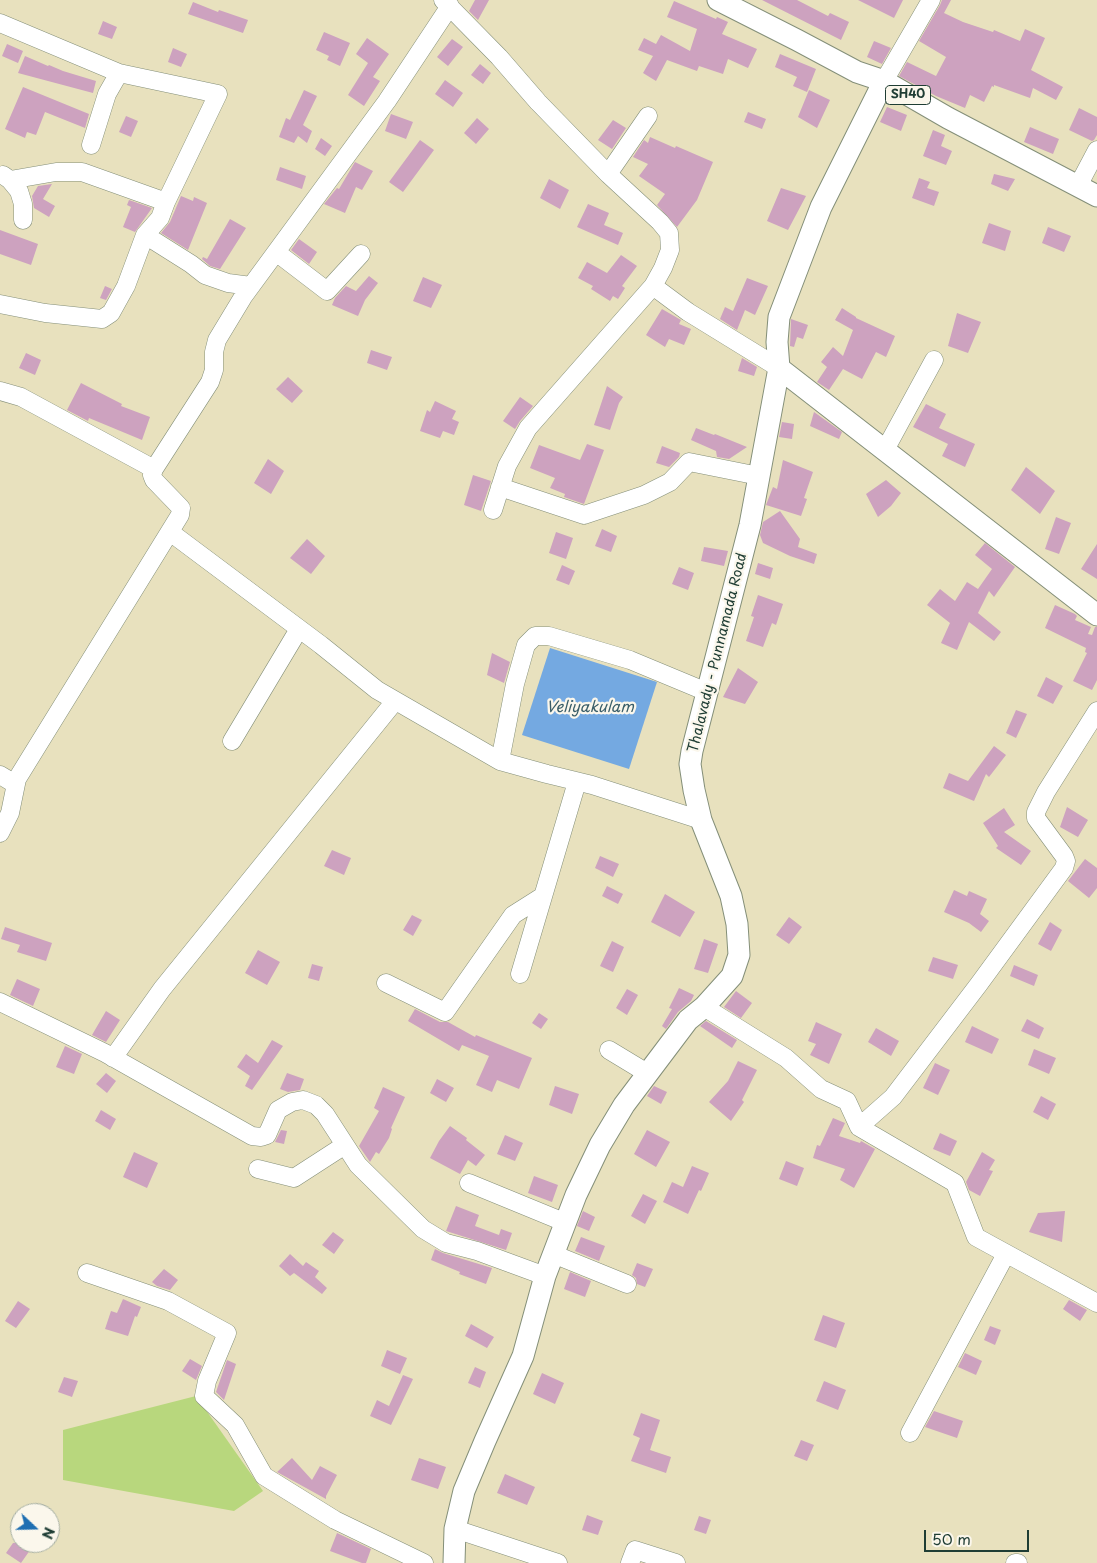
<!DOCTYPE html>
<html>
<head>
<meta charset="utf-8">
<style>
  body { margin:0 }
  #map { position:relative; width:1097px; height:1563px; overflow:hidden; background:#e8e1be; font-family:"Playpen Sans",sans-serif }
  canvas { display:block }
  .north { position:absolute; left:10px; top:1503px; width:50px; height:50px; box-sizing:border-box; background:#fbf7ec; border:1px solid #a3ada2; border-radius:50%; rotate:111deg; font-size:14px; font-weight:700; line-height:20px; text-align:center; color:#1f3d34 }
  .north::after { content:''; display:block; margin:auto; width:18px; height:22px; background:#1f6fb2; clip-path:polygon(50% 0,100% 100%,50% 72%,0 100%) }
  .scale { position:absolute; left:924px; top:1530px; width:105px; height:22px; box-sizing:border-box; border:2px solid #1f3d34; border-top:0; padding-left:6px; font-size:15px; line-height:18px; white-space:nowrap; color:#1f3d34; -webkit-text-stroke:4px #fbf7ec; paint-order:stroke }
</style>
</head>
<body>
<div id="map">
<canvas width="1097" height="1563"></canvas>
<div class="north">N</div>
<div class="scale">50 m</div>
</div>
<script>
const ctx = document.querySelector('canvas').getContext('2d');
ctx.lineJoin = 'round';
function fill(path, color) {
  ctx.fillStyle = color;
  ctx.fill(path, 'evenodd');
}
function shape(rows) {
  const path = new Path2D();
  for (const r of rows) {
    path.moveTo(r[0], r[1]);
    for (let i = 2; i < r.length; i += 2) path.lineTo(r[i], r[i + 1]);
  }
  return path;
}
function strokePath(path, color, width, dash) {
  ctx.strokeStyle = color;
  ctx.lineWidth = width;
  ctx.lineCap = dash ? 'butt' : 'round';
  ctx.setLineDash(dash || []);
  ctx.stroke(path);
}
function drawText(font, color, halo, rows, align = 'center') {
  ctx.font = font + ' "Playpen Sans",sans-serif';
  ctx.lineWidth = 4.5;
  ctx.setLineDash([]);
  ctx.textBaseline = 'middle';
  ctx.strokeStyle = halo;
  ctx.fillStyle = color;
  for (const [text, x, y, turn = 0] of rows) {
    ctx.save();
    ctx.translate(x, y);
    ctx.rotate((+turn || 0) * Math.PI / 180);
    ctx.textAlign = isNaN(turn) ? turn : align;
    if (halo) ctx.strokeText(text, 0, 0);
    ctx.fillText(text, 0, 0);
    ctx.restore();
  }
}
fill(shape([
  [196,1396,263,1491,234,1511,63,1480,63,1430]
]), '#b8d77d');
fill(shape([
  [550,648,657,682,629,769,522,735]
]), '#74a9e1');
fill(shape([
  [475,0,489,0,478,20,469,11],
  [762,0,797,0,828,16,830,13,849,22,841,40],
  [858,0,903,0,894,18],
  [942,0,951,0,944,13,963,22,993,32,994,30,1020,41,1025,29,1045,38,1031,70,1063,87,1056,100,1033,88,1030,98,994,85,994,87,992,86,984,102,970,95,965,108,936,96,899,76,907,62,936,76,946,57,919,41,940,5],
  [674,1,716,19,717,17,728,22,722,34,757,49,748,68,728,59,723,74,699,66,697,71,667,60,656,81,643,73,653,56,638,50,644,38,656,44,661,35,690,51,697,29,667,17],
  [193,2,218,12,219,10,248,20,243,33,188,14],
  [103,21,117,27,112,39,98,34],
  [324,32,350,43,340,66,327,60,329,56,316,50],
  [367,38,389,54,373,77,380,81,364,106,348,95,368,63,356,54],
  [452,39,463,47,448,66,437,57],
  [874,41,891,48,882,64,867,57],
  [7,44,23,51,18,63,2,56],
  [173,48,187,54,181,67,168,62],
  [780,54,816,69,807,92,793,86,797,77,775,67],
  [25,56,48,66,49,65,63,71,96,81,93,93,18,73],
  [480,64,491,73,483,84,471,75],
  [445,80,463,93,453,107,435,94],
  [23,87,89,114,85,128,45,112,36,135,27,132,25,138,5,129],
  [304,90,317,96,303,125,312,131,307,143,298,136,294,143,279,137,286,118,290,120],
  [809,90,830,100,817,128,798,117],
  [887,107,907,115,901,131,880,122],
  [1079,108,1097,117,1097,135,1094,140,1092,141,1069,130],
  [748,112,766,119,762,129,744,122],
  [391,114,413,122,406,139,385,131],
  [126,116,138,121,131,137,119,132],
  [477,118,489,129,476,144,464,133],
  [613,120,626,128,612,149,598,140],
  [1030,127,1059,139,1053,154,1024,142],
  [933,130,945,135,941,146,952,151,946,165,923,156],
  [650,137,675,148,676,146,713,162,697,200,677,227,657,205,665,194,639,176,648,164,633,157,644,140,648,143],
  [321,138,332,146,325,156,315,149],
  [420,140,434,150,403,192,389,182],
  [355,162,373,171,362,190,356,187,345,213,324,204,337,188,339,189],
  [280,167,306,176,302,189,276,180],
  [994,174,1015,179,1008,191,991,184],
  [919,178,930,182,927,188,939,192,934,206,912,198],
  [549,179,569,190,560,209,540,198],
  [52,184,43,199,55,206,49,217,34,208,32,196,38,186],
  [781,188,806,196,788,230,767,221],
  [181,196,193,201,194,197,207,203,188,250,161,233,170,222],
  [129,200,152,208,135,232,123,227,131,207,127,205],
  [588,204,609,213,604,225,623,233,618,245,577,227],
  [230,219,246,228,220,269,210,266,202,259,203,257,207,259],
  [989,223,1011,231,1005,251,982,243],
  [1048,227,1071,236,1064,252,1042,243],
  [0,230,38,244,31,265,0,254],
  [299,239,317,252,309,264,291,250],
  [621,255,637,266,622,286,625,288,618,299,613,296,610,301,591,289,593,286,578,278,587,262,607,273],
  [369,276,378,283,365,300,358,316,332,305,335,298,346,286,356,291],
  [423,277,442,285,431,308,413,301],
  [747,278,768,286,755,315,745,310,737,330,720,319,725,307,733,311],
  [105,286,112,289,106,300,100,298],
  [842,308,856,317,856,318,895,336,886,357,876,352,862,379,843,369,829,390,817,382,827,367,821,362,833,347,843,356,853,330,835,320],
  [662,309,681,320,679,324,691,329,684,345,669,339,665,347,646,335],
  [957,313,981,322,968,353,948,346],
  [791,319,808,325,803,339,797,337,794,347,790,346],
  [371,350,392,357,387,370,367,363],
  [26,353,41,360,35,375,19,368],
  [742,358,757,367,754,376,738,371],
  [288,377,303,391,292,403,276,389],
  [81,383,122,404,121,406,150,417,142,440,89,418,88,421,67,410],
  [607,386,623,397,619,403,610,430,594,425],
  [520,397,533,406,520,421,515,429,503,421],
  [435,401,456,411,452,419,459,422,454,435,443,431,440,438,420,431,427,410,430,412],
  [926,404,946,414,939,428,975,444,965,467,942,456,948,444,913,427],
  [814,412,842,432,839,439,810,426],
  [782,422,794,424,792,439,779,437],
  [696,428,714,435,715,434,747,447,729,459,717,457,716,451,691,440],
  [587,444,604,450,584,504,564,497,565,494,550,488,555,478,530,468,539,445,580,460],
  [662,446,680,453,679,457,669,467,656,463],
  [268,459,284,471,271,494,254,483],
  [783,460,813,472,804,498,807,499,801,516,766,505,773,487,777,489],
  [1026,467,1055,491,1040,514,1011,490],
  [473,475,491,481,481,511,464,505],
  [886,480,901,493,891,506,878,517,866,494],
  [780,511,800,539,798,547,817,554,814,564,790,556,763,543,760,535,763,522],
  [1056,517,1071,523,1059,554,1045,549],
  [602,529,617,536,611,552,595,546],
  [556,532,573,538,566,559,549,553],
  [307,539,325,556,311,574,290,558],
  [985,543,1015,567,994,597,989,591,978,613,1001,632,994,641,969,622,957,650,941,643,950,623,927,605,940,589,955,601,967,582,978,589,992,569,975,555],
  [1097,544,1097,579,1081,569],
  [704,547,728,551,724,566,701,561],
  [758,563,773,568,770,579,755,574],
  [562,565,575,571,569,585,556,580],
  [679,567,694,573,688,590,672,584],
  [758,595,783,604,776,625,772,623,763,647,746,641,754,617,751,616],
  [1055,605,1075,614,1077,616,1075,620,1091,627,1088,634,1092,635,1095,627,1097,627,1097,680,1092,690,1073,681,1087,653,1085,652,1086,648,1045,628],
  [492,653,510,662,504,683,487,675],
  [738,668,758,682,745,704,723,697],
  [1046,677,1063,686,1053,704,1037,696],
  [1016,710,1027,714,1016,738,1006,733],
  [994,746,1006,755,989,777,986,774,974,801,943,788,949,773,968,781],
  [1067,807,1088,820,1078,837,1060,827],
  [1004,808,1015,825,1004,832,1031,851,1021,865,996,848,998,846,983,823],
  [332,850,351,858,344,875,324,866],
  [600,856,619,864,613,877,595,868],
  [1085,859,1097,868,1097,888,1089,898,1068,881],
  [607,886,623,894,618,904,602,896],
  [954,890,967,896,969,891,987,899,980,914,989,921,981,932,969,923,944,912],
  [665,894,695,912,680,937,651,922],
  [412,915,422,920,413,936,403,930],
  [789,917,802,927,789,944,776,935],
  [1050,922,1062,930,1051,951,1038,944],
  [5,927,52,943,46,961,17,952,20,945,1,939],
  [704,939,718,944,708,973,694,969],
  [612,941,624,947,613,972,600,966],
  [258,950,280,962,267,985,245,973],
  [933,957,958,965,953,979,928,971],
  [312,964,323,967,319,981,308,978],
  [1014,965,1038,975,1034,986,1010,976],
  [17,979,40,989,33,1006,10,995],
  [679,988,694,995,691,1001,678,1012,666,1029,662,1026,672,1009,669,1008],
  [627,989,638,995,627,1015,616,1008],
  [736,991,752,1003,741,1018,724,1007],
  [415,1009,440,1022,448,1022,475,1037,476,1035,532,1058,519,1089,497,1080,492,1092,476,1085,489,1056,462,1045,459,1051,408,1021],
  [106,1011,120,1020,106,1042,92,1035],
  [539,1013,548,1019,541,1029,532,1023],
  [1027,1019,1044,1028,1039,1039,1021,1031],
  [706,1021,737,1040,732,1048,700,1026],
  [816,1022,842,1034,829,1064,810,1055,816,1044,808,1041],
  [972,1026,999,1039,992,1054,965,1042],
  [876,1028,899,1041,891,1056,868,1042],
  [272,1040,283,1046,252,1090,245,1086,250,1076,237,1067,246,1054,258,1063],
  [65,1046,82,1054,74,1074,56,1067],
  [1034,1049,1056,1058,1049,1074,1028,1065],
  [738,1061,757,1070,742,1100,744,1102,731,1121,709,1102,728,1081],
  [935,1063,950,1070,938,1095,923,1088],
  [106,1073,116,1081,107,1093,96,1084],
  [287,1073,304,1079,300,1090,288,1092,280,1089],
  [437,1079,454,1088,446,1102,430,1093],
  [555,1086,579,1094,572,1114,549,1105],
  [654,1086,667,1092,661,1104,647,1096],
  [383,1087,405,1097,391,1128,392,1129,389,1138,379,1154,376,1152,370,1162,359,1146,379,1111,374,1108],
  [1041,1096,1056,1104,1048,1120,1033,1112],
  [101,1110,116,1119,110,1130,95,1121],
  [833,1118,845,1123,839,1136,860,1143,861,1141,875,1149,854,1188,840,1180,845,1169,813,1158,817,1145,820,1146],
  [450,1126,467,1138,466,1140,485,1155,476,1166,468,1160,460,1174,430,1158,439,1141],
  [281,1130,287,1131,284,1144,275,1142],
  [647,1130,670,1142,656,1167,634,1154],
  [940,1133,957,1141,950,1156,933,1149],
  [505,1135,523,1143,515,1161,497,1154],
  [134,1152,158,1163,147,1188,123,1177],
  [982,1152,995,1160,989,1170,993,1171,980,1196,969,1190,966,1182],
  [786,1161,804,1168,797,1186,779,1179],
  [692,1166,709,1173,701,1191,699,1190,688,1214,663,1202,672,1182,683,1187],
  [534,1176,558,1185,552,1202,528,1193],
  [643,1194,657,1201,645,1224,631,1216],
  [456,1206,479,1215,475,1226,499,1235,501,1229,512,1233,506,1250,446,1231],
  [583,1211,595,1217,589,1231,577,1226],
  [1065,1211,1062,1242,1029,1232,1038,1213],
  [333,1232,344,1240,334,1254,322,1245],
  [581,1237,605,1246,599,1261,575,1251],
  [435,1249,443,1253,492,1268,486,1284,459,1274,460,1272,431,1260],
  [290,1254,303,1266,306,1262,319,1271,315,1277,327,1288,322,1294,294,1273,290,1276,279,1266],
  [637,1263,653,1269,645,1287,637,1284,636,1278,632,1275],
  [164,1269,178,1280,170,1290,157,1286,152,1282],
  [570,1272,591,1281,585,1297,564,1289],
  [123,1299,141,1307,137,1317,135,1316,128,1336,105,1329,111,1311,117,1313],
  [1069,1300,1087,1310,1080,1321,1063,1309],
  [18,1301,30,1309,16,1328,5,1321],
  [823,1315,845,1323,836,1348,814,1340],
  [471,1324,494,1337,487,1348,465,1336],
  [990,1326,1001,1330,995,1345,984,1340],
  [387,1350,407,1358,400,1374,381,1366],
  [965,1353,982,1361,976,1375,958,1367],
  [190,1359,202,1366,196,1380,182,1371],
  [227,1360,236,1364,224,1400,216,1392],
  [475,1367,486,1372,480,1388,468,1383],
  [542,1373,564,1383,555,1404,533,1394],
  [403,1375,413,1379,391,1425,370,1416,377,1400,389,1406],
  [64,1377,78,1381,72,1397,58,1392],
  [824,1381,846,1390,838,1410,816,1401],
  [934,1411,963,1421,957,1438,925,1427],
  [641,1413,660,1420,650,1450,671,1457,666,1473,631,1461,640,1438,633,1435],
  [801,1440,814,1445,807,1461,794,1456],
  [292,1458,312,1480,320,1466,337,1475,326,1496,326,1499,277,1472],
  [419,1458,446,1467,438,1489,411,1480],
  [505,1474,535,1487,527,1505,497,1493],
  [587,1515,603,1521,598,1535,582,1530],
  [699,1516,711,1520,706,1534,694,1530],
  [337,1533,371,1549,366,1563,362,1563,330,1551],
  [13,1543,35,1543,21,1563,6,1553]
]), '#cda2bf');
const minor = shape([
  [443,0,499,57,538,102,608,174,660,222,669,233,670,250,663,268,653,286,688,312,779,368],
  [0,23,119,73,218,94,166,202,160,218,145,235],
  [884,81,931,0],
  [91,145,107,94,119,73],
  [608,174,648,116],
  [3,175,10,180,19,191,23,204,23,220],
  [10,180,56,172,82,172,166,202],
  [1078,186,1097,150],
  [276,252,327,291,361,254],
  [0,304,45,313,102,319,111,313,126,286,145,235,191,264,205,275,228,283,251,286],
  [0,391,21,397,154,469],
  [885,450,934,360],
  [500,487,584,515,644,495,670,482,689,462,759,476],
  [493,510,507,466,528,428,653,286],
  [170,532,321,645,377,690,500,761,547,774,592,785,701,820],
  [232,741,299,629],
  [500,761,515,684,526,645,535,636,549,636,630,660,707,692],
  [0,775,15,784],
  [0,833,10,813,17,779,180,515,181,508,154,480,152,475,154,469,210,382,214,370,214,352,217,340,243,297,387,101,450,6],
  [520,974,577,782],
  [386,983,445,1012,513,915,543,896],
  [0,1002,105,1053,252,1136,261,1137,267,1135,278,1110,292,1102,303,1100,316,1105,325,1114,358,1165,423,1229,446,1243,477,1251,545,1276],
  [704,1007,786,1058,821,1089,847,1101,859,1127,893,1097,979,984,1064,868,1066,861,1064,856,1036,818,1036,812,1046,792,1097,711],
  [609,1050,647,1073],
  [113,1058,162,989,395,701],
  [859,1127,955,1183,976,1237,1097,1303],
  [258,1169,294,1178,345,1145],
  [469,1183,564,1222],
  [553,1254,627,1284],
  [87,1273,168,1301,227,1333,207,1381,204,1396,235,1425,264,1476,335,1520,424,1563],
  [910,1433,1006,1254],
  [455,1529,558,1563],
  [630,1563,635,1550,676,1563],
  [1015,1563,1018,1563]
]);
const major = shape([
  [718,0,797,40,857,72,884,81,948,118,1097,196],
  [779,368,1097,615],
  [454,1563,455,1529,464,1491,485,1441,523,1356,545,1276,576,1195,600,1145,624,1105,688,1020,704,1007,732,976,739,955,737,924,731,896,701,820,694,790,690,764,692,751,750,525,779,368,777,342,779,317,821,207,884,81]
]);
strokePath(minor, '#848f79', 19);
strokePath(major, '#848f79', 23);
strokePath(minor, '#fff', 18);
strokePath(major, '#fff', 21);
for (const [x, y, w] of [
  [908,95,45]
]) {
  const box = new Path2D();
  box.roundRect(x - w / 2, y - 9.5, w, 19, 4);
  ctx.fillStyle = '#fbf7ec';
  ctx.fill(box);
  strokePath(box, '#1f3d34', 1);
}
drawText('bold 12px', '#1f3d34', null, [
  ["SH40",908,95]
]);
drawText('14px', '#1f3d34', '#fbf7ec', [
  ["Thalavady - Punnamada Road",718,653,-76]
]);
drawText('italic 15px', '#395d68', '#fbf7ec', [
  ["Veliyakulam",590,708]
]);
</script>
</body>
</html>
